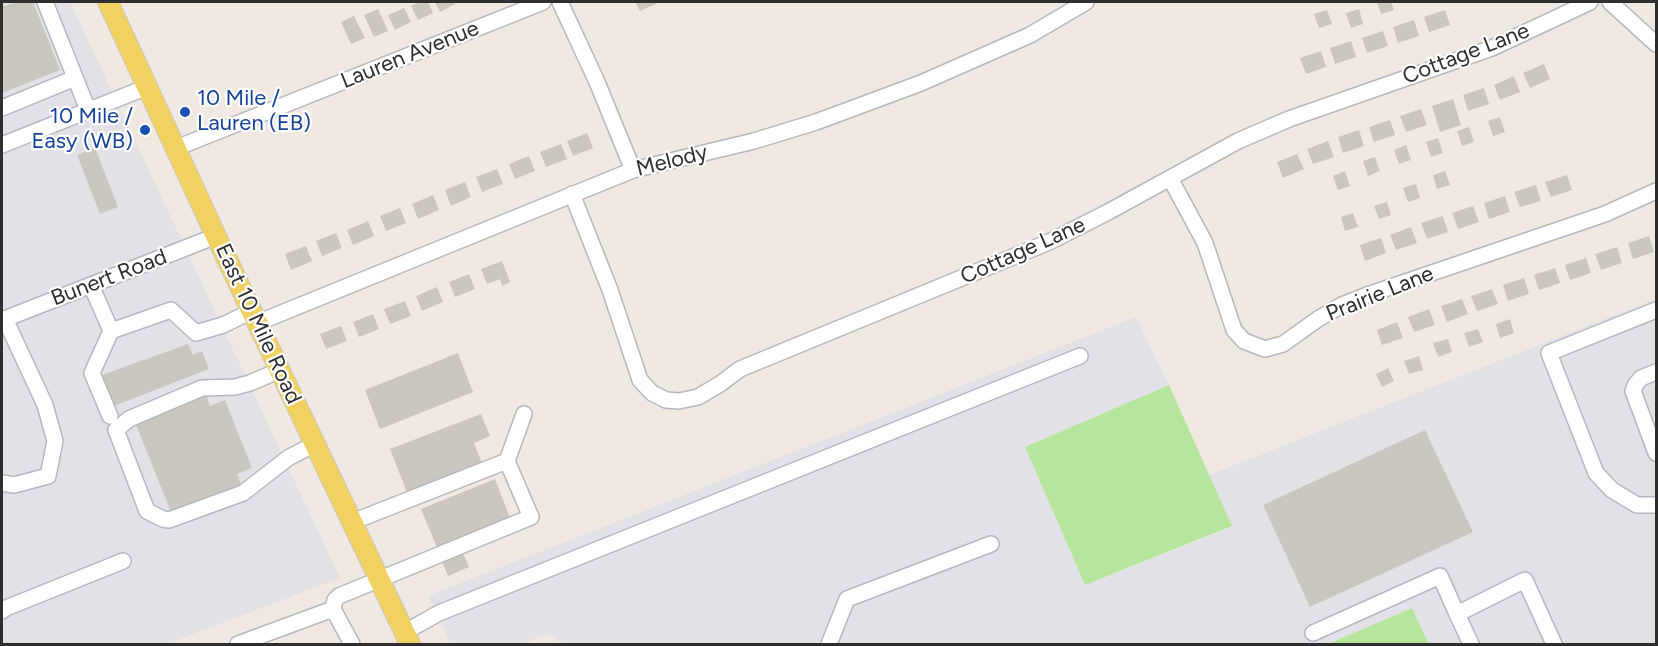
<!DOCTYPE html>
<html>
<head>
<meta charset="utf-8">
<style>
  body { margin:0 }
  #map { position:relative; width:1658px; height:646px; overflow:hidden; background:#efe9e1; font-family:Figtree,sans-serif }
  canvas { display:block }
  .frame { position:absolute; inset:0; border:3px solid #2e2e2e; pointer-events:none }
</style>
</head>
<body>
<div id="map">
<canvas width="1658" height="646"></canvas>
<div class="frame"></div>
</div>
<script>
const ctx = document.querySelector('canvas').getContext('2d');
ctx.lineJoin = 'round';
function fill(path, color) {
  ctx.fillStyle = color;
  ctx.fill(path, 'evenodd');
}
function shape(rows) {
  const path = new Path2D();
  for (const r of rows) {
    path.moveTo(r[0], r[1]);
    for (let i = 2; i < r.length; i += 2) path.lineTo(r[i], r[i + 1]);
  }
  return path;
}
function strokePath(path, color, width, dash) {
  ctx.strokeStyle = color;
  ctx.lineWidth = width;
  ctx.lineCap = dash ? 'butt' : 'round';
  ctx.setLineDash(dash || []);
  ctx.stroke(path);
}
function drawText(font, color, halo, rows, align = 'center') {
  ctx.font = font + ' Figtree,sans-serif';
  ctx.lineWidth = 4.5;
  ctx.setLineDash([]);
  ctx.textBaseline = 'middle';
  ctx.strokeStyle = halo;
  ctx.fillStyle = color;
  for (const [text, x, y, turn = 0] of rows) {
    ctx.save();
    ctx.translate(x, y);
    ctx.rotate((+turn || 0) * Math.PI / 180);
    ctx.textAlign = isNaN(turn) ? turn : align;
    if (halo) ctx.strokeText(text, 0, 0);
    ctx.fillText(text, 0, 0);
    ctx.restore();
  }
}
fill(shape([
  [2,2,70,2,340,578,167,644,2,644],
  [1656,299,1656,644,1429,644,1412,608,1328,644,563,644,548,634,520,644,451,644,428,596,1136,317,1169,385,1025,447,1085,585,1232,527,1209,475]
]), '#e3e1e8');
fill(shape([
  [1169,385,1232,526,1085,585,1025,447],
  [1412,608,1429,644,1328,644]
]), '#b6e59e');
fill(shape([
  [16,2,33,2,60,70,2,93,2,7],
  [419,2,428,2,433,13,418,20,411,6],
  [435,2,454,2,455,4,440,12],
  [635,2,655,2,656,4,640,11],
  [1377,2,1391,2,1394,10,1381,14],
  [404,8,411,22,395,30,388,15],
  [378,9,388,31,374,37,364,15],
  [1359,9,1363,24,1351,28,1346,13],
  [1327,10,1332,24,1319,28,1314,14],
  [1445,10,1450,25,1429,32,1424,17],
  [354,16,365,38,351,44,341,22],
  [1414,20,1419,36,1398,43,1393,27],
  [1383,31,1388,46,1367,53,1362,38],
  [1351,41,1356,57,1335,64,1330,48],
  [1321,51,1326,67,1306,74,1300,58],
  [1544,64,1550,79,1530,88,1523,73],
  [1514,76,1520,92,1500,100,1494,85],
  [1484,88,1489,104,1468,111,1463,95],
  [1453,99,1461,125,1440,132,1432,106],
  [1421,109,1427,125,1406,132,1400,116],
  [1500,117,1505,132,1493,136,1488,121],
  [1390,120,1395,135,1374,142,1369,127],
  [1469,127,1474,142,1462,146,1457,131],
  [1359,130,1364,146,1343,153,1338,137],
  [587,133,593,148,573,156,567,141],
  [1438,138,1443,153,1431,157,1426,142],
  [1328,141,1334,157,1313,164,1307,149],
  [561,144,567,159,546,167,540,152],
  [1406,145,1411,160,1399,164,1394,150],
  [95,148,118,207,100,214,77,155],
  [1297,154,1304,169,1283,178,1277,162],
  [529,156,535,171,515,179,509,164],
  [1375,157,1380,171,1368,176,1363,161],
  [497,169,503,184,482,192,476,177],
  [1345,171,1350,186,1338,190,1333,176],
  [1445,171,1450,185,1437,189,1433,175],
  [1567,175,1572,190,1551,197,1545,182],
  [465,182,471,197,451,206,445,190],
  [1416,184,1420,198,1408,202,1403,188],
  [1536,185,1541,201,1520,207,1514,192],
  [433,195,439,210,418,219,412,204],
  [1505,196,1510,212,1489,219,1484,203],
  [1387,202,1391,215,1379,219,1374,206],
  [1473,206,1479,222,1458,229,1452,213],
  [400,208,406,223,386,231,380,216],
  [1353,213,1358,227,1345,231,1341,217],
  [1443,216,1448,232,1427,239,1421,223],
  [368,221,374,236,353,245,347,230],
  [1411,227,1417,243,1396,250,1390,235],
  [336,233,342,248,322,256,316,241],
  [1649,236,1654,252,1633,259,1628,243],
  [1381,238,1386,253,1365,261,1360,245],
  [306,246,312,261,291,270,285,254],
  [1617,247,1622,263,1601,270,1595,254],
  [1586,258,1591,273,1570,280,1565,265],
  [502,261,510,282,502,286,500,279,487,284,481,269],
  [1555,268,1560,283,1539,290,1534,275],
  [469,274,475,289,455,297,449,282],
  [1524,278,1529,294,1508,301,1503,285],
  [437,287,443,302,422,311,416,296],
  [1492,289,1498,304,1477,311,1471,296],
  [1462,299,1468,314,1447,322,1441,306],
  [405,301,411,316,390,324,384,309],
  [1429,309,1435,325,1414,332,1408,317],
  [373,314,379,329,359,337,353,322],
  [1510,319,1514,333,1500,338,1496,324],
  [1397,322,1403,338,1382,345,1377,330],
  [341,326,347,341,326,349,320,334],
  [1478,329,1483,342,1469,347,1464,333],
  [1448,339,1452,352,1438,357,1433,343],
  [188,344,193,355,202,351,209,369,114,406,102,375],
  [458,353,473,392,380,429,365,390],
  [1419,356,1423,370,1409,374,1404,361],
  [1388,368,1394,381,1382,387,1376,374],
  [206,394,210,406,225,400,252,468,237,474,241,484,171,512,135,422],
  [481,414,490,436,474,443,483,466,408,495,390,449],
  [1425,430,1473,532,1310,607,1263,505],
  [495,479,510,518,437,548,421,509],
  [463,553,469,567,448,576,442,561]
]), '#cbc7bf');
const minor = shape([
  [45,2,88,110],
  [560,2,597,82,633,170],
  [1610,2,1656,44],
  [2,108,75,78],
  [2,145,147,87],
  [176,148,543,2],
  [1170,178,1205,243,1234,330,1244,341,1265,349,1283,344,1318,319,1342,305,1370,294,1605,214,1656,191],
  [572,194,610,290,640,380,652,393,666,400,679,401,698,397,720,384,740,369,1049,242,1108,212,1238,141,1289,119,1492,48,1590,2],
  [91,285,111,331,171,310,196,333,223,325,252,311],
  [1656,310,1549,353,1596,473,1612,490,1637,505,1656,505],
  [2,320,216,236],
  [257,323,633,170,754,141,816,122,921,83,1030,35,1086,2],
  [280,370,250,383,235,387,202,388,129,419,116,430,147,511,163,519,169,520,243,493,288,458,315,444],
  [1656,372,1641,378,1636,384,1633,391,1656,453],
  [110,416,92,373,111,331],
  [507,461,524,414],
  [2,483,14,485,48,476,55,441,45,405,5,319],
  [352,522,507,461,531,517,339,596,335,600,333,609,352,644],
  [2,611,6,608,123,561],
  [1457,614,1471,644],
  [405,632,439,613,1080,356],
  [1313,633,1440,576,1457,614,1525,580,1554,644],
  [238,644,333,609],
  [829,644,847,599,991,544]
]);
const major = shape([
  [108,2,216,236,410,644]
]);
strokePath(minor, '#b4b7c1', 18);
strokePath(major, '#c9c9c9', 22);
strokePath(minor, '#fff', 15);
strokePath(major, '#f2d163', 20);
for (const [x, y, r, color] of [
  [185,112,6,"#1a4fb4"],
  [145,130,6,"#1a4fb4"]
]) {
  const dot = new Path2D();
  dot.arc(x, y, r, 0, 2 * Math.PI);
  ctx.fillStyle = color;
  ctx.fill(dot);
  strokePath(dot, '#fff', 2);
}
drawText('22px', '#2e2e2e', '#fff', [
  ["Cottage Lane",1466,54,-21],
  ["Lauren Avenue",410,55,-22],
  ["Melody",672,161,-14],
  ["Cottage Lane",1023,251,-24],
  ["Bunert Road",109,278,-21],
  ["Prairie Lane",1380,294,-22],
  ["East 10 Mile Road",258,324,65]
]);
drawText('22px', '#164399', '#fff', [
  ["10 Mile /",197,99],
  ["Lauren (EB)",197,124],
  ["10 Mile /",133,117,"right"],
  ["Easy (WB)",133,142,"right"]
], 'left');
</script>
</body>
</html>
